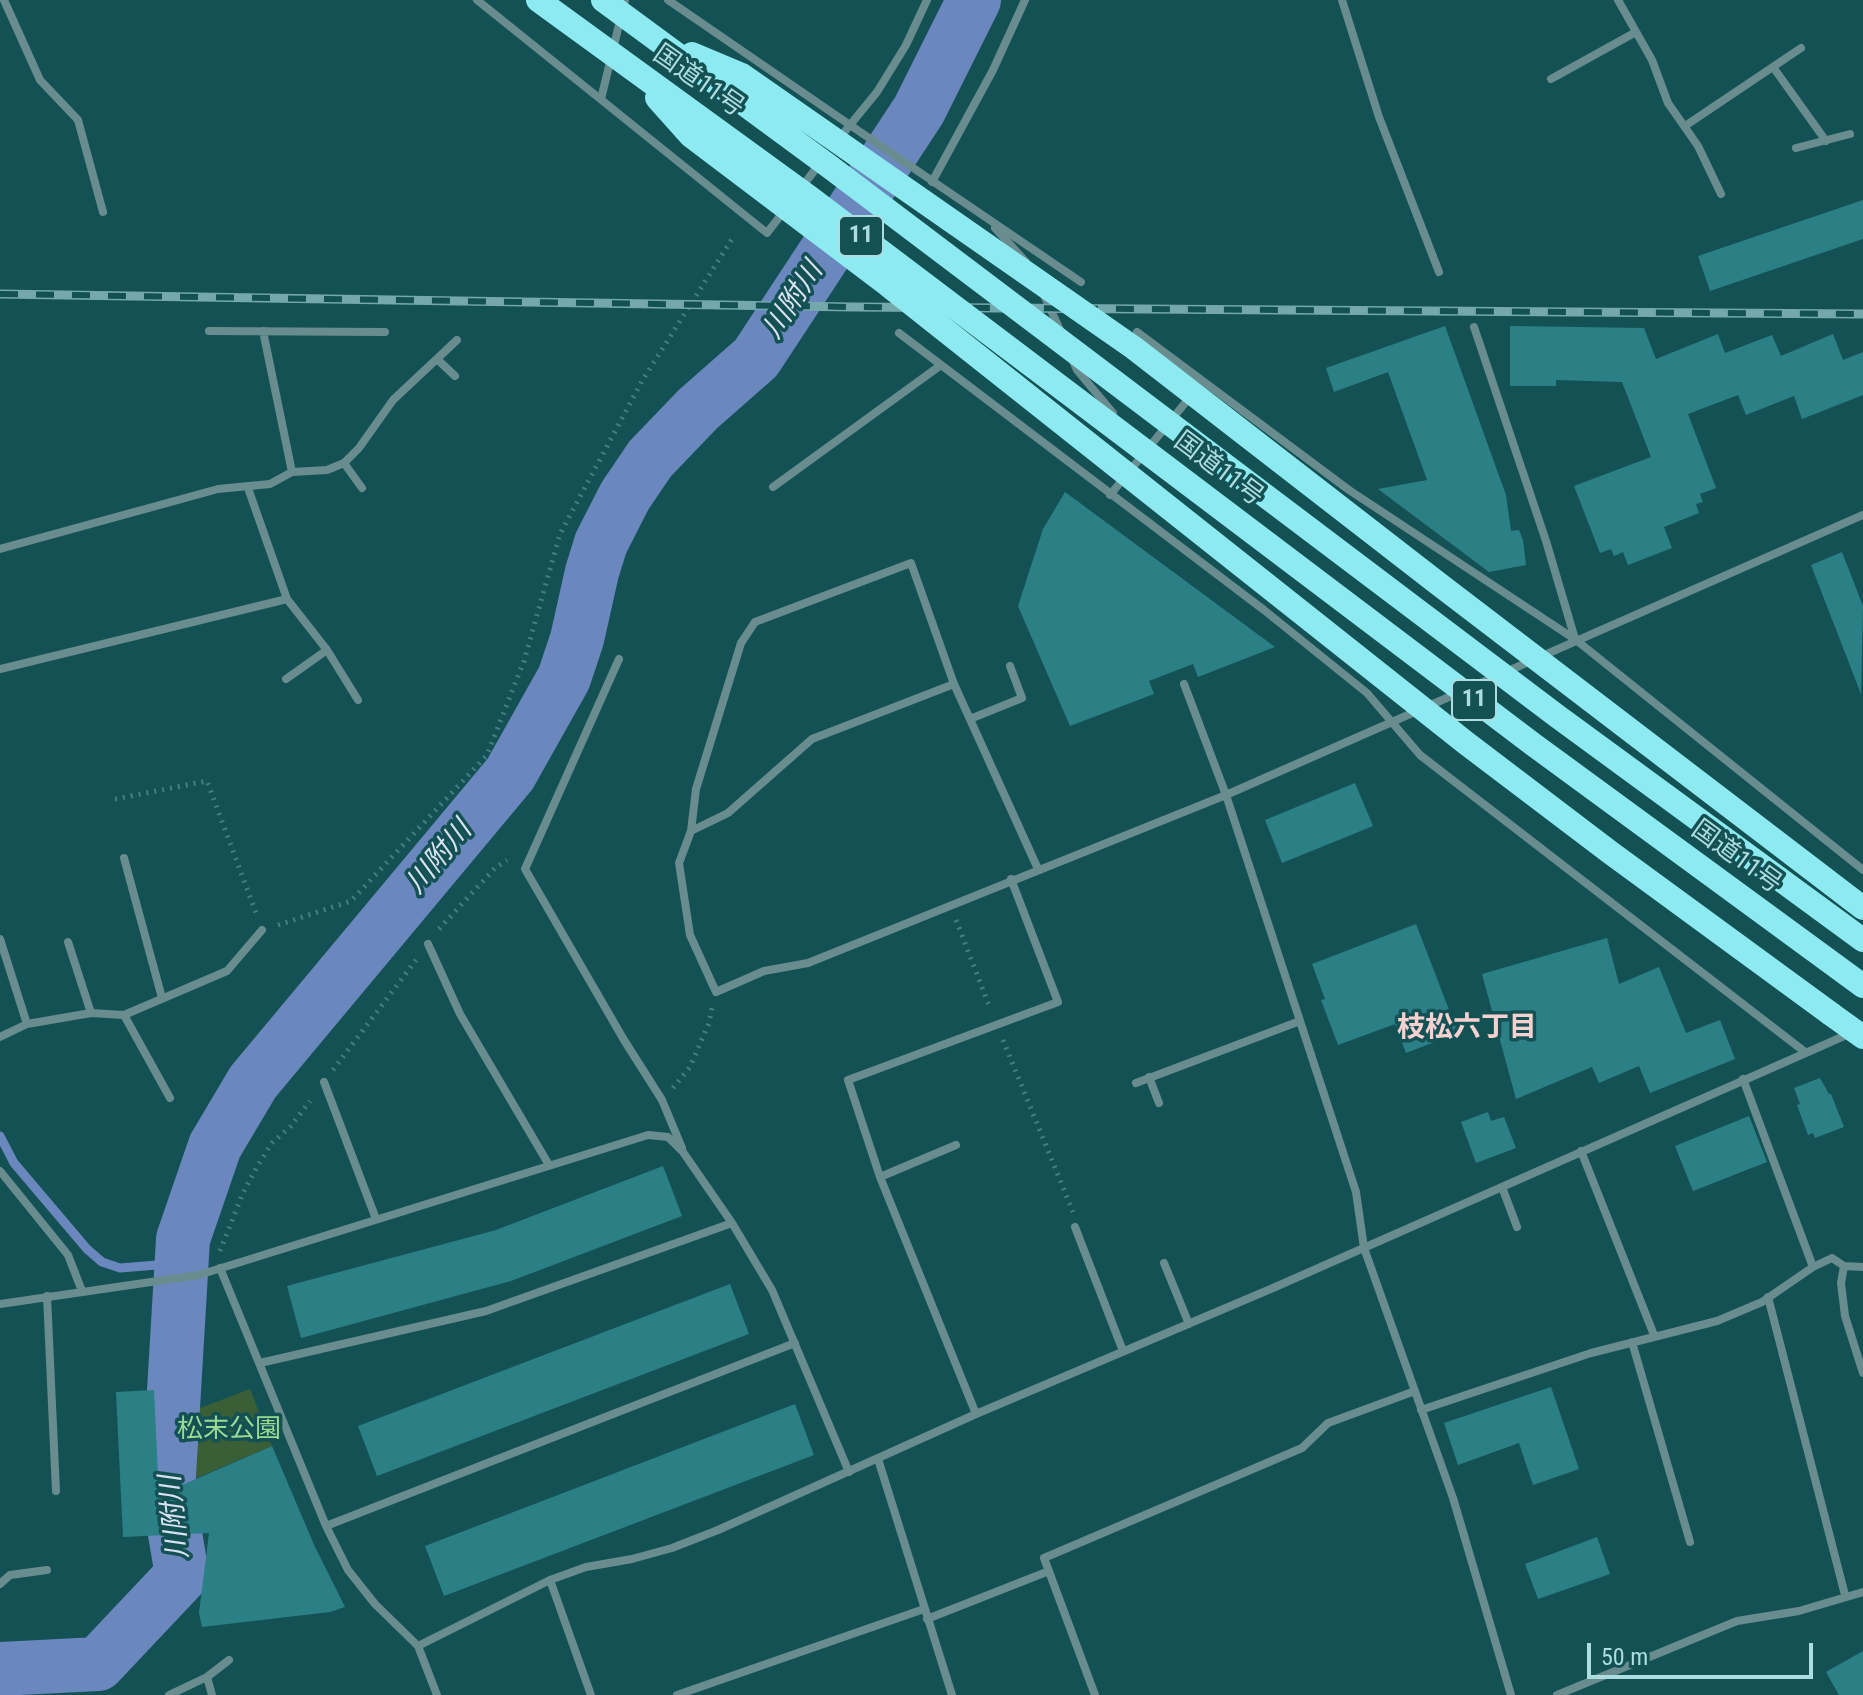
<!DOCTYPE html>
<html>
<head>
<meta charset="utf-8">
<style>
  body { margin:0 }
  #map { position:relative; width:1863px; height:1695px; overflow:hidden; background:#145155; font-family:"Roboto Condensed",sans-serif }
  canvas { display:block }
  .scale { position:absolute; left:1587px; top:1643px; width:226px; height:36px; box-sizing:border-box; border:4px solid #addde0; border-top:0; padding-left:10px; font-size:24px; line-height:28px; white-space:nowrap; color:#addde0; -webkit-text-stroke:6px #145155; paint-order:stroke }
</style>
</head>
<body>
<div id="map">
<canvas width="1863" height="1695"></canvas>
<div class="scale">50 m</div>
</div>
<script>
const ctx = document.querySelector('canvas').getContext('2d');
ctx.lineJoin = 'round';
function fill(path, color) {
  ctx.fillStyle = color;
  ctx.fill(path, 'evenodd');
}
function shape(rows) {
  const path = new Path2D();
  for (const r of rows) {
    path.moveTo(r[0], r[1]);
    for (let i = 2; i < r.length; i += 2) path.lineTo(r[i], r[i + 1]);
  }
  return path;
}
function strokePath(path, color, width, dash) {
  ctx.strokeStyle = color;
  ctx.lineWidth = width;
  ctx.lineCap = dash ? 'butt' : 'round';
  ctx.setLineDash(dash || []);
  ctx.stroke(path);
}
function drawText(font, color, halo, rows, align = 'center') {
  ctx.font = font + ' "Roboto Condensed","Noto Sans JP",sans-serif';
  ctx.lineWidth = 7;
  ctx.setLineDash([]);
  ctx.textBaseline = 'middle';
  ctx.strokeStyle = halo;
  ctx.fillStyle = color;
  for (const [text, x, y, turn = 0] of rows) {
    ctx.save();
    ctx.translate(x, y);
    ctx.rotate((+turn || 0) * Math.PI / 180);
    ctx.textAlign = isNaN(turn) ? turn : align;
    if (halo) ctx.strokeText(text, 0, 0);
    ctx.fillText(text, 0, 0);
    ctx.restore();
  }
}
fill(shape([
  [250,1389,272,1446,194,1479,195,1410]
]), '#3a5e36');
strokePath(shape([
  [0,1136,14,1163,87,1249,102,1262,120,1268,182,1263]
]), '#6a88be', 9);
strokePath(shape([
  [0,1669,98,1664,182,1575,168,1492,183,1239,215,1146,253,1082,510,774,564,678,577,639,592,572,601,543,625,496,650,459,698,409,756,358,919,110,974,0]
]), '#6a88be', 54);
fill(shape([
  [1863,200,1863,239,1710,291,1698,256],
  [1445,326,1506,495,1511,531,1519,530,1523,540,1526,565,1489,572,1378,489,1427,480,1388,372,1334,392,1326,368],
  [1510,326,1644,328,1656,359,1718,334,1725,353,1772,335,1781,356,1833,334,1843,360,1863,352,1863,395,1802,419,1794,396,1746,415,1738,395,1688,414,1716,488,1700,494,1703,502,1696,504,1699,513,1664,527,1672,548,1628,565,1623,552,1614,556,1611,549,1600,553,1574,486,1651,457,1622,382,1556,380,1556,386,1510,386],
  [1065,492,1275,647,1198,677,1193,664,1149,681,1154,694,1070,726,1018,606,1043,529],
  [1842,552,1863,606,1861,694,1811,565],
  [1355,783,1373,826,1282,863,1265,820],
  [1416,924,1458,1033,1406,1053,1395,1024,1338,1045,1321,1000,1325,999,1312,964],
  [1607,938,1619,984,1659,967,1686,1033,1720,1020,1735,1059,1650,1093,1639,1066,1599,1083,1592,1067,1516,1099,1482,974],
  [1820,1078,1829,1094,1831,1094,1844,1127,1815,1138,1813,1133,1808,1135,1797,1105,1800,1104,1794,1088],
  [1488,1112,1491,1121,1504,1117,1516,1148,1476,1163,1461,1122],
  [1749,1116,1767,1162,1693,1191,1675,1146],
  [663,1166,682,1216,511,1281,301,1338,287,1286,496,1230],
  [730,1284,749,1334,377,1476,358,1426],
  [1551,1387,1579,1469,1533,1485,1519,1443,1458,1465,1444,1423],
  [154,1390,159,1495,272,1446,315,1547,345,1607,330,1612,202,1627,199,1613,209,1533,123,1537,116,1392],
  [795,1404,814,1455,444,1596,425,1546],
  [1597,1537,1610,1574,1538,1599,1525,1564],
  [1863,1651,1863,1695,1839,1695,1826,1672]
]), '#2b8086');
strokePath(shape([
  [115,799,207,781,256,913],
  [956,920,990,1008],
  [278,925,351,901,487,755,524,661,560,534,642,381,732,239],
  [439,929,495,868,507,860],
  [1003,1040,1073,1212],
  [333,1070,416,960],
  [673,1088,690,1067,709,1023,712,1008],
  [220,1251,243,1193,258,1165,272,1143,291,1126,310,1101]
]), '#457e82', 5, [2, 6]);
strokePath(shape([
  [4,0,40,80,78,120,103,212],
  [477,0,767,233,784,211],
  [668,0,850,125,838,140],
  [927,0,906,45,877,92,850,125,1081,282],
  [1342,0,1379,117,1439,272],
  [1618,0,1652,60,1668,103,1698,146,1721,194],
  [1773,67,1826,141],
  [1551,79,1636,32],
  [601,99,625,0],
  [1685,126,1801,48],
  [1796,148,1850,134],
  [932,182,993,70,1025,0],
  [802,187,820,163],
  [995,228,1026,262],
  [1044,295,1060,330],
  [1474,327,1546,541,1575,639],
  [209,331,385,332],
  [263,331,292,472],
  [1137,332,1349,490,1576,640,1863,870],
  [899,333,1264,610,1367,693,1420,755,1805,1052],
  [437,359,455,376],
  [1073,361,1077,370,1113,413],
  [344,463,362,488],
  [773,487,941,365],
  [248,488,287,599,327,650,358,700],
  [1110,495,1190,397],
  [0,549,218,489,270,484,292,472,327,470,344,463,359,448,393,400,457,340],
  [619,659,525,869,624,1040,662,1100,682,1148],
  [0,669,287,599],
  [286,679,327,650],
  [1184,684,1226,795,1356,1192,1364,1248,1453,1498,1511,1695],
  [970,719,1022,698,1010,666],
  [691,831,728,813,812,739,954,684],
  [124,858,162,998],
  [1038,869,954,684,911,563,755,622,741,643,696,789,691,831,679,863,690,935,716,992,764,971,808,963,1226,795,1863,515],
  [0,939,27,1024],
  [68,942,91,1013],
  [428,944,460,1014,549,1165],
  [124,1015,170,1098],
  [0,1037,27,1024,91,1013,124,1015,227,971,262,930],
  [1149,1077,1159,1103],
  [1743,1079,1813,1267],
  [324,1082,376,1219],
  [1136,1083,1300,1021],
  [1581,1151,1654,1335],
  [0,1171,68,1255,82,1291],
  [880,1177,956,1145],
  [1502,1187,1517,1227],
  [1075,1227,1123,1351],
  [1164,1263,1189,1324],
  [1844,1266,1841,1283,1845,1316,1863,1373],
  [220,1268,326,1526,348,1570,375,1604,418,1646],
  [47,1296,56,1491],
  [1768,1297,1845,1595],
  [0,1304,199,1275,648,1135,668,1137,683,1152,732,1223,772,1290,849,1472],
  [1632,1342,1690,1542],
  [260,1363,486,1311,732,1223],
  [1421,1410,1591,1353,1717,1321,1762,1302,1813,1267,1832,1258,1844,1266,1863,1267],
  [976,1414,880,1177,848,1080,1058,1002,1011,879],
  [878,1459,952,1695],
  [326,1526,795,1343],
  [550,1580,591,1695],
  [0,1584,10,1575,47,1570],
  [927,1619,1049,1571],
  [207,1677,212,1695],
  [169,1695,207,1677,229,1660],
  [437,1695,418,1646,550,1580,586,1567,632,1559,672,1548,718,1530,976,1414,1273,1288,1851,1033],
  [677,1695,924,1609],
  [1095,1695,1044,1558,1302,1448,1328,1423,1415,1391],
  [1557,1695,1737,1621,1799,1611,1863,1592]
]), '#698d8f', 8);
strokePath(shape([
  [1831,1014,1863,1037]
]), '#8eeaf1', 24);
const rail = shape([
  [0,294,853,307,1863,314]
]);
strokePath(rail, '#74a8ac', 9);
strokePath(rail, '#145155', 6, [18]);
strokePath(shape([
  [538,0,809,197,1534,745,1863,986],
  [603,0,830,167,1557,716,1863,940],
  [692,54,742,75,1134,348,1440,585,1863,908],
  [657,98,691,136,888,285,1466,743,1611,853,1831,1014]
]), '#8eeaf1', 24);
for (const [x, y, w] of [
  [861,236,44],
  [1474,700,44]
]) {
  const box = new Path2D();
  box.roundRect(x - w / 2, y - 20, w, 40, 6);
  ctx.fillStyle = '#145155';
  ctx.fill(box);
  strokePath(box, '#addde0', 2);
}
drawText('bold 24px', '#addde0', null, [
  ["11",861,236],
  ["11",1474,700]
]);
drawText('26px', '#addde0', '#145155', [
  ["国道11号",698,82,35],
  ["国道11号",1218,470,37],
  ["国道11号",1736,858,36]
]);
drawText('26px', '#9ada92', '#145155', [
  ["松末公園",229,1430]
]);
drawText('italic 28px', '#d9e2f2', '#145155', [
  ["川附川",794,301,-57],
  ["川附川",440,858,-50],
  ["川附川",176,1517,-96]
]);
drawText('bold 28px', '#f5d1cf', '#145155', [
  ["枝松六丁目",1467,1029]
]);
</script>
</body>
</html>
